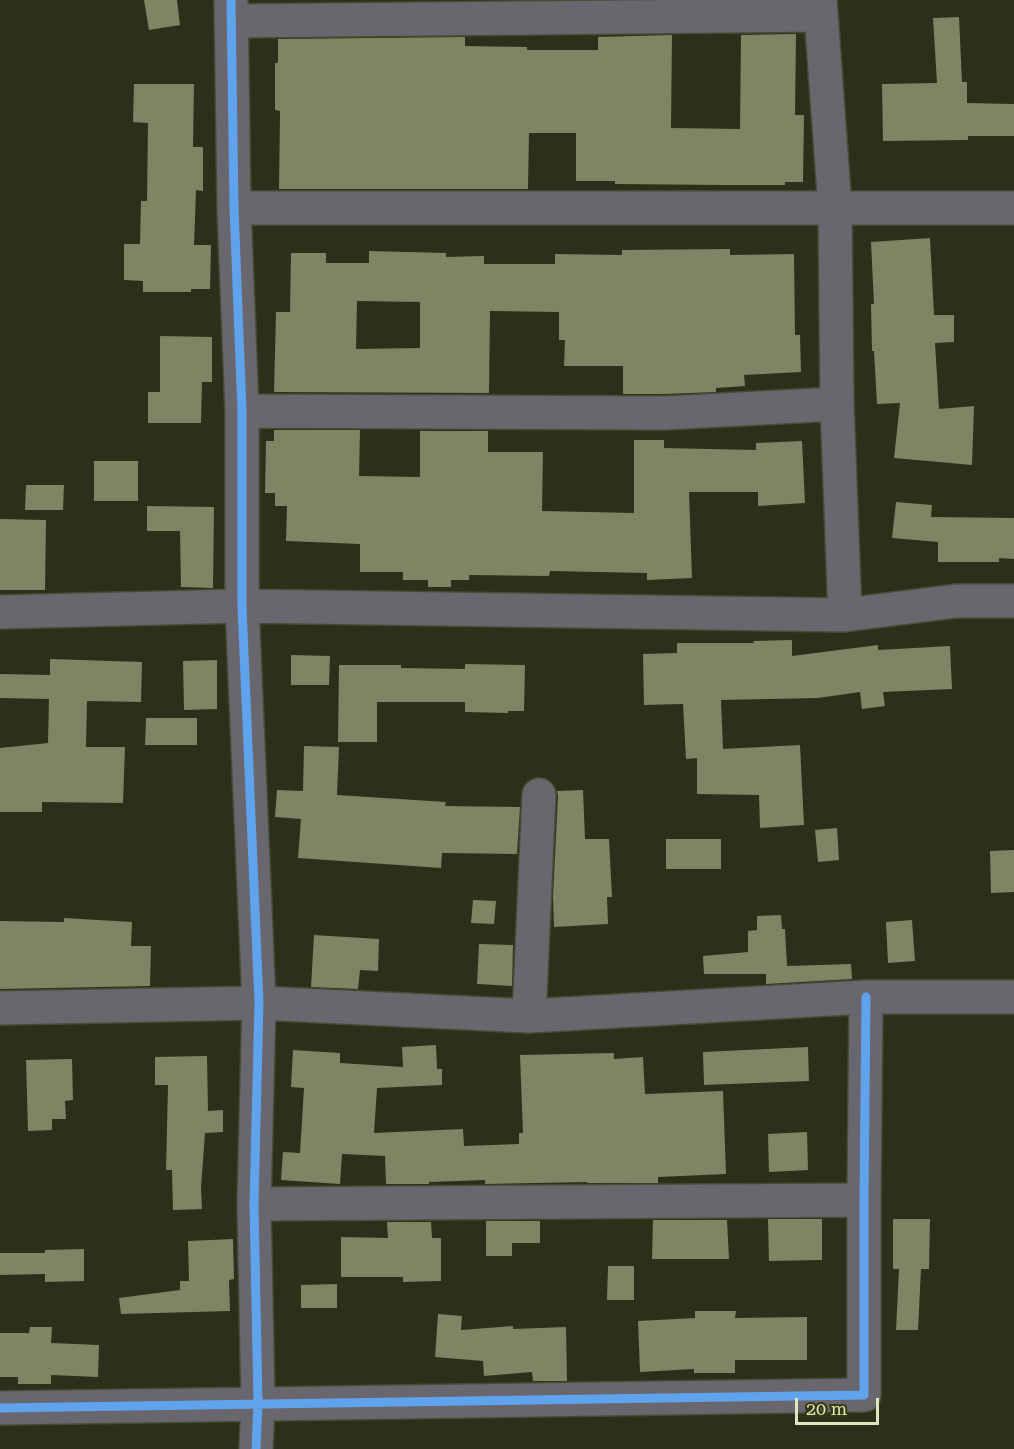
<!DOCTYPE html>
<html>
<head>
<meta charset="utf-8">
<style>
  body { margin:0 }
  #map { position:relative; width:1014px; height:1449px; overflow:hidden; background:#2c2f19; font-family:"Roboto Serif",serif }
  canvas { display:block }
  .scale { position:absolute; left:795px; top:1398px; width:84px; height:27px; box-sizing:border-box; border:3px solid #dee6bf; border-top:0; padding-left:8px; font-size:18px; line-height:21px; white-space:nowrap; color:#dee6bf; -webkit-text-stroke:4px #33390f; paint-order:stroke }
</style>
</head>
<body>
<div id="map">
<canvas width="1014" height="1449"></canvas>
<div class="scale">20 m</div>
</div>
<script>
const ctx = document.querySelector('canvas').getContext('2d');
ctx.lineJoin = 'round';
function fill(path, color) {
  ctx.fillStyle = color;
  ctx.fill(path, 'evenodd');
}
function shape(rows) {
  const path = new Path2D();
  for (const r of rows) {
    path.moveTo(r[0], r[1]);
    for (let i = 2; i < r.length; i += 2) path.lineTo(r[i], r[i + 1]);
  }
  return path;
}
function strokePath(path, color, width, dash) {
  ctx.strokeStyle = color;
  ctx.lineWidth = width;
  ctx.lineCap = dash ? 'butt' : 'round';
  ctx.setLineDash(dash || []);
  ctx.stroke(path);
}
fill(shape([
  [144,0,177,0,180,25,149,30],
  [959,17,962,82,967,82,967,103,1014,104,1014,136,968,136,968,140,883,141,882,84,937,83,933,18],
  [796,34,795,115,804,115,803,182,785,182,785,185,720,185,615,184,615,181,576,181,576,133,529,133,528,189,279,189,280,111,275,110,275,63,278,63,278,39,465,37,465,46,527,47,527,50,598,50,598,37,672,35,671,128,740,129,741,35],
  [134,84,194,84,193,147,203,147,203,191,196,190,194,245,211,245,210,289,191,289,191,292,143,292,143,281,124,280,124,244,140,244,141,201,147,201,148,123,133,122],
  [930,238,934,315,954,315,954,342,935,343,939,409,974,406,972,465,894,458,900,403,877,404,874,351,872,351,871,304,874,304,871,242],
  [730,249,730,255,794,254,795,335,800,335,801,372,744,375,745,386,716,388,716,392,665,394,623,394,623,366,564,366,565,340,559,340,559,312,490,311,489,393,274,392,276,312,290,312,291,253,326,253,326,263,369,263,369,251,446,253,446,257,484,256,484,264,555,264,555,254,622,255,622,250],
  [357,301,420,302,420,348,356,349],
  [160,336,212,337,212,382,202,382,201,423,148,423,148,392,160,392],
  [274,430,360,430,359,476,420,477,420,431,488,431,488,452,543,452,542,511,634,513,634,440,664,440,664,448,756,450,756,443,802,441,805,503,758,506,758,492,689,492,692,578,647,580,647,573,550,571,549,576,469,575,469,580,451,580,451,587,428,587,428,580,403,580,403,572,360,572,360,544,286,541,287,506,275,506,275,493,265,493,266,441,274,441],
  [94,461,138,461,138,501,94,501],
  [26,485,64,485,63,510,25,510],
  [896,502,932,505,931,517,1014,518,1014,559,999,558,999,562,938,562,938,542,892,538],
  [147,506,214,507,213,588,181,587,180,531,147,531],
  [0,519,46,520,45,590,0,590],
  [792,640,792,656,878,645,878,650,950,646,952,689,883,692,885,706,862,709,860,692,818,698,721,700,723,749,800,745,804,825,760,828,759,795,697,794,697,758,686,759,683,704,644,705,643,654,677,653,677,643,754,643,753,641],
  [291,655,330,656,329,685,291,685],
  [50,659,142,662,141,702,87,701,86,747,125,747,123,803,42,802,42,812,0,812,0,748,48,743,49,699,0,698,0,674,50,675],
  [217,660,217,709,184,710,183,661],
  [465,664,525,665,524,711,508,711,508,713,465,712,465,702,377,702,377,742,338,742,339,665,401,665,401,668,465,669],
  [146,718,197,718,197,745,145,745],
  [304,746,339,747,337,795,446,802,445,806,520,807,517,854,442,853,441,868,298,858,301,819,275,817,277,790,303,791],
  [583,790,585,839,609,839,612,897,607,897,608,924,554,927,553,897,558,796,557,791],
  [837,828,839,860,818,862,815,830],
  [666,839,721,839,721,869,666,869],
  [1014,850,1014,892,991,893,990,851],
  [473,900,496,901,494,924,471,923],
  [781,915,782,929,785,929,787,966,851,964,852,979,766,984,766,974,704,974,703,956,748,952,748,931,757,930,757,916],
  [64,918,132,922,131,946,151,946,150,986,0,989,0,921,64,922],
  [912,920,915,961,888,963,886,922],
  [314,935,379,939,378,971,360,970,358,989,311,987],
  [479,944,513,945,512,986,477,984],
  [436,1045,437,1069,442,1069,442,1085,377,1088,374,1133,463,1129,464,1146,519,1144,519,1133,523,1133,520,1055,614,1053,614,1059,643,1057,645,1094,723,1091,726,1174,658,1177,658,1183,587,1183,587,1182,485,1184,485,1180,429,1182,429,1184,386,1184,385,1156,342,1154,340,1184,281,1180,283,1152,300,1153,304,1088,291,1087,293,1050,340,1053,340,1063,403,1067,402,1047],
  [808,1047,809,1081,704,1085,703,1052],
  [207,1056,208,1111,223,1110,223,1132,205,1133,201,1188,202,1209,173,1210,172,1170,166,1170,168,1085,155,1085,155,1057],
  [72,1059,73,1100,65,1101,66,1119,52,1119,52,1130,28,1131,26,1060],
  [807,1132,808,1170,769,1172,768,1134],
  [768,1219,822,1219,822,1260,769,1261],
  [893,1219,930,1219,929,1269,921,1269,918,1330,896,1330,899,1269,893,1269],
  [653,1220,727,1220,729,1259,652,1259],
  [486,1221,540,1221,540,1243,512,1243,512,1256,486,1256],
  [387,1222,431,1222,432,1238,441,1238,441,1281,403,1282,403,1277,341,1277,341,1237,388,1238],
  [233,1239,234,1279,229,1280,230,1311,121,1314,119,1298,180,1290,180,1281,189,1281,188,1241],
  [84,1249,84,1281,45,1282,45,1274,0,1275,0,1253,45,1253,45,1250],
  [608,1266,634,1266,634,1300,607,1300],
  [337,1284,337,1308,301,1308,301,1285],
  [695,1311,736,1311,735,1318,807,1317,807,1360,735,1360,735,1373,694,1373,694,1369,640,1372,638,1321,695,1318],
  [438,1314,462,1316,461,1330,513,1326,513,1329,566,1327,567,1381,533,1381,532,1372,484,1376,483,1361,435,1357],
  [30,1327,52,1327,51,1343,99,1345,98,1377,51,1375,51,1384,18,1384,18,1377,0,1377,0,1333,29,1333]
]), '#7f8464');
const minor = shape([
  [231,0,234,208,242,411,242,606,259,1003,254,1204,258,1403,256,1449],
  [820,0,835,208,837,404,845,615],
  [231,21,820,15],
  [234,208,1014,208],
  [242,411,665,413,837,404],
  [0,612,242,606,845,615,956,601,1014,601],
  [0,1008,259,1003,529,1016,866,997,1014,997],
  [529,1016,539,795],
  [254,1204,864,1200],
  [0,1408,864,1395,864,1200,866,997]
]);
strokePath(minor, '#474b35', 36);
strokePath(minor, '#69666e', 33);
strokePath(shape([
  [231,0,234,208,242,411,242,606,259,1003,254,1204,258,1403,256,1449],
  [0,1408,864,1395,864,1200,866,997]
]), '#60a3ed', 9);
</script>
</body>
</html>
